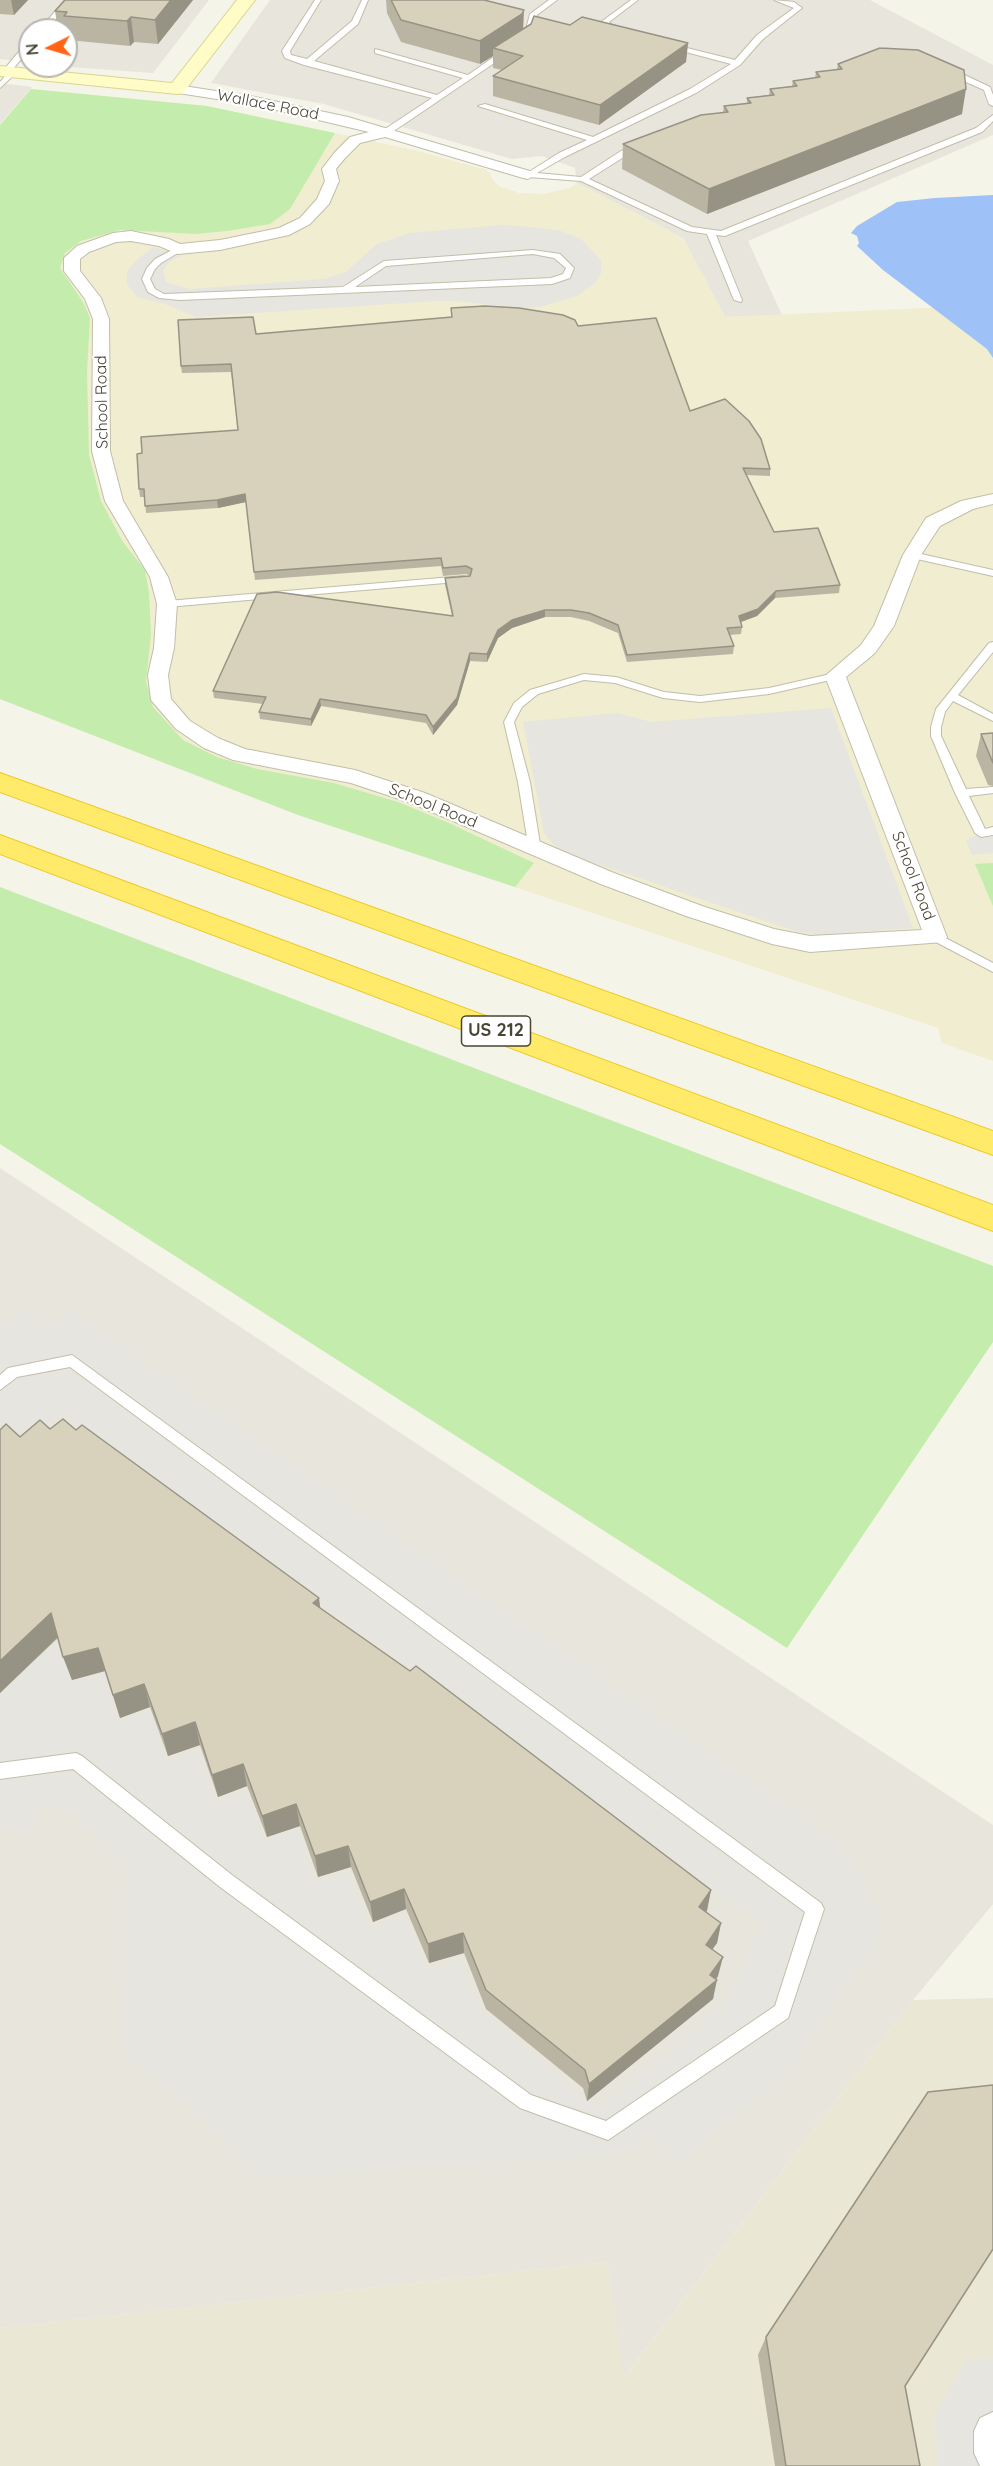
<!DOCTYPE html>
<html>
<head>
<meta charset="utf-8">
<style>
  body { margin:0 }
  #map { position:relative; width:993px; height:2466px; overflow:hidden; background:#f5f4e8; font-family:Quicksand,sans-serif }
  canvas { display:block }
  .north { position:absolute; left:18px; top:18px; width:60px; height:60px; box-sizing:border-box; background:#fff; border:2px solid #b6b5ae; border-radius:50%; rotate:265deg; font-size:16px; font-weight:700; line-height:24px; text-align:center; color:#494535 }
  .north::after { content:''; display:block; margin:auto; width:21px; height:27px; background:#ff6515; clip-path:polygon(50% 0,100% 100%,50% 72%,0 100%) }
</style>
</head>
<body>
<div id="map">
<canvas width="993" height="2466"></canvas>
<div class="north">N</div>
</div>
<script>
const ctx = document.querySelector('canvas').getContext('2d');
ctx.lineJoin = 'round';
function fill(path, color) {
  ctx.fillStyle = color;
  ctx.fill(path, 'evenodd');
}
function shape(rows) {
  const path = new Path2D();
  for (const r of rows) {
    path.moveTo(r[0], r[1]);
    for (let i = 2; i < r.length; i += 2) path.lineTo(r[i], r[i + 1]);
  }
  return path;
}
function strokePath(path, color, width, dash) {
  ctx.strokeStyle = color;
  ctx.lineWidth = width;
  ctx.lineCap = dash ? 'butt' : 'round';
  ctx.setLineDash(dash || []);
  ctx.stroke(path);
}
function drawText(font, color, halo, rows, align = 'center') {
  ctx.font = font + ' Quicksand,sans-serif';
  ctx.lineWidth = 4.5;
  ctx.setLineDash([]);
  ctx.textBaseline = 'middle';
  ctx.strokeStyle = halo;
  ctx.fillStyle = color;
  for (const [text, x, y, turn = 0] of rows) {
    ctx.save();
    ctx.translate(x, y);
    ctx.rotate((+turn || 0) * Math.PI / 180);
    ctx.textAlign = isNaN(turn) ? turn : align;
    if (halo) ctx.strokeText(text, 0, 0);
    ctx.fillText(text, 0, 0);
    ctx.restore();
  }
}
fill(shape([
  [993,1998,993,2466,0,2466,0,2328,607,2262,625,2376,913,2000]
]), '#eae7d5');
fill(shape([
  [0,0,209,0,153,73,56,66,66,66,66,30,30,30,30,63,0,59],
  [270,0,870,0,993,65,993,135,748,241,782,315,725,317,683,238,577,183,575,168,542,156,512,159,324,104,211,83],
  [0,83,32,87,0,124],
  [0,1168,993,1825,993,1904,913,2000,624,2377,607,2262,0,2328]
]), '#e8e5dc');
fill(shape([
  [31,89,207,106,414,150,484,169,490,173,492,179,499,186,519,193,544,194,570,188,577,183,683,238,725,317,993,305,993,1061,942,1043,938,1028,298,815,0,699,0,125]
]), '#f0edd0');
fill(shape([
  [31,89,207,106,335,133,290,209,270,224,227,231,196,234,120,230,81,241,65,253,60,268,83,302,90,318,87,372,89,455,101,501,123,542,145,570,149,593,151,635,146,681,153,707,183,740,217,757,257,769,334,783,398,802,449,823,534,863,515,887,298,815,0,699,0,125],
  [993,863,993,906,975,864],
  [0,887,993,1266,993,1342,787,1648,0,1144]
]), '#c4edad');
fill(shape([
  [503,225,542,228,561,231,581,239,601,260,601,273,596,282,577,296,540,307,520,308,457,301,434,301,196,317,165,304,137,297,127,284,127,271,139,258,154,247,181,256,169,262,163,271,166,282,189,289,325,279,346,272,377,244,410,233],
  [831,708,913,928,819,935,798,932,559,851,544,833,523,722,618,713,651,722],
  [993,825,993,853,972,855,966,841],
  [19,1310,44,1330,68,1310,840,1843,879,1913,877,1943,786,2071,679,2163,655,2131,626,2153,267,2177,123,2050,127,1863,67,1810,44,1803,29,1836,0,1828,0,1695,31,1666,26,1649,56,1637,70,1682,104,1673,117,1720,148,1710,168,1763,198,1752,215,1802,246,1792,264,1842,298,1831,313,1883,349,1874,370,1929,404,1917,425,1973,461,1962,477,2009,599,2110,725,2007,763,1925,66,1416,13,1430,0,1441,0,1326],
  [967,2359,993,2360,993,2466,938,2466,935,2413]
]), '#e6e5e0');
fill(shape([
  [993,195,993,358,987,349,883,270,857,246,859,243,857,236,851,233,857,226,897,202,935,198]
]), '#9ec2f7');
const lane = shape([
  [65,0,72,0,47,30,39,30,65,0],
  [315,0,321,0,290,51,291,55,307,59,352,21,362,0,368,0,358,24,314,61,437,95,463,78,375,53,375,49,468,75,505,49,512,51,388,135,382,135,382,131,432,98,304,65,285,58,282,51,315,0],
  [549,0,557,0,537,15,530,39,523,41,530,14,549,0],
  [631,0,638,0,609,22,615,28,623,32,619,34,609,32,601,22,631,0],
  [774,0,794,2,802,8,763,39,740,65,696,93,565,157,537,173,581,177,621,151,642,146,642,150,627,155,589,179,692,227,721,231,976,128,993,115,993,121,982,132,725,236,716,235,742,300,741,302,734,300,707,234,687,231,581,181,528,177,524,175,559,153,587,140,478,106,485,104,593,137,690,89,731,64,667,47,667,43,735,60,757,35,794,8,774,0],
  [27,42,30,42,30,49,11,71,16,73,0,88,0,82,7,74,2,72,27,42],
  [948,70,954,70,990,87,993,95,993,106,989,104,984,90,948,74,948,70],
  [178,247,181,247,181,251,161,263,155,269,150,279,155,289,164,294,343,287,384,261,533,250,560,254,574,268,570,278,552,284,180,300,159,298,148,292,142,279,147,268,155,259,178,247],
  [533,254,554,258,566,268,563,274,551,278,355,287,386,266,533,254],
  [912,552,993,570,993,576,908,557,907,555,912,552],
  [464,576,469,579,468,581,167,607,162,604,167,601,464,576],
  [993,642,993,652,958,695,993,714,993,721,953,701,945,712,941,727,941,736,966,789,993,787,993,793,969,796,985,829,993,827,993,835,981,837,975,833,955,793,931,736,931,727,936,709,989,643,993,642],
  [835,673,839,674,839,678,769,694,700,702,663,698,615,683,584,680,538,694,522,707,514,722,530,782,541,850,535,854,529,850,518,782,504,722,514,703,530,690,584,674,616,677,664,692,700,696,769,688,835,673],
  [936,933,993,963,993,972,932,940,930,937,932,934,936,933],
  [72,1355,821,1903,824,1909,788,2018,608,2140,520,2108,220,1887,73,1769,0,1779,0,1763,76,1753,82,1756,232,1875,531,2095,606,2121,775,2006,805,1912,70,1367,17,1377,0,1390,0,1375,8,1368,72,1355]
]);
const street = shape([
  [177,85,255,97,348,117,533,172,535,175,528,179,523,178,385,137,360,143,345,158,336,169,339,181,329,204,310,224,289,235,220,250,178,254,159,246,131,241,116,242,89,252,80,259,80,271,101,298,109,319,110,451,123,501,168,577,177,604,174,648,168,675,171,699,190,721,218,738,245,749,355,770,425,793,614,873,702,906,774,929,810,936,922,930,825,676,861,645,874,626,903,555,926,518,961,501,993,494,993,504,973,509,940,526,921,555,894,626,875,653,846,677,947,937,944,942,810,952,772,944,686,916,598,883,411,803,351,783,233,760,204,748,176,729,151,700,148,675,154,648,157,604,150,577,105,501,92,451,93,319,85,299,64,271,64,258,77,246,113,233,131,231,169,239,180,244,220,240,279,228,300,218,317,199,325,181,322,169,335,152,350,137,369,132,255,105,172,92,170,89,177,85],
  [993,2412,993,2466,980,2466,974,2453,974,2431,980,2418,993,2412]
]);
const secondary = shape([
  [237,0,255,0,183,93,177,94,0,76,0,66,172,83,237,0]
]);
const highway = shape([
  [0,773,993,1131,993,1155,0,792,0,773],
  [0,835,993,1205,993,1231,0,854,0,835]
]);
strokePath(lane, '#c2bea9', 2);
strokePath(street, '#c2bea9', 2);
strokePath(secondary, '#d9d593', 2);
strokePath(highway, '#ecca2a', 2);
fill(lane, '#fff');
fill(street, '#fff');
fill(secondary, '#fffcc8');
fill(highway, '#ffea69');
fill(shape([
  [0,0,28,0,14,15,0,14],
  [193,0,158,44,134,42,130,46,68,40,67,36,66,36,66,30,58,30,55,11],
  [386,0,484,0,523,29,570,25,688,43,686,62,599,125,493,96,493,76,502,70,493,68,493,56,480,64,401,42,387,13],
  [838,64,962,114,707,214,622,169,623,144,723,112,724,106,747,104,747,98,769,95,770,89,792,86,793,81,815,78,816,72,837,70],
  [451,308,578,326,690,411,770,469,770,476,746,475,774,532,840,585,839,593,775,598,757,616,741,622,742,627,741,634,730,635,734,646,733,654,627,662,618,633,589,621,571,617,545,617,512,628,498,638,487,662,470,661,457,705,433,735,426,723,321,706,311,726,260,719,259,712,263,704,214,698,213,691,452,615,445,585,445,578,470,576,466,574,443,576,441,566,255,580,246,502,218,508,146,513,145,497,140,497,139,489,142,453,238,430,231,372,182,373,181,366,256,334,451,317],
  [993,733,993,786,988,785,976,756,981,734],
  [50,1429,76,1430,320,1608,711,1890,706,1912,721,1923,717,1943,712,1949,718,1976,716,1979,713,1999,587,2101,583,2088,486,2009,464,1953,429,1963,406,1909,373,1922,351,1867,318,1877,300,1826,267,1837,247,1786,218,1797,200,1745,168,1756,150,1707,120,1718,105,1671,72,1680,58,1638,0,1693,0,1430,20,1437],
  [766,2337,905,2386,920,2466,775,2466,758,2355]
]), '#bab5a2');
fill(shape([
  [11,0,28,0,14,15],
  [171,0,193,0,158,44,155,20],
  [524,10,523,32,493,48,493,56,480,64,480,41],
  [131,17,134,42,130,46,127,21],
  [688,43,686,62,599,125,600,105],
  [966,89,962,114,707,214,709,189],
  [245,494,246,502,218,508,217,500],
  [776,591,775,598,757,616,738,623,739,616],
  [545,610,545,617,512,628,498,638,487,662,487,654,498,630,512,620],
  [470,653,470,661,457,705,433,735,433,727],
  [320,699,321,706,311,726,311,719],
  [319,1598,322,1621,313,1603],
  [51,1613,59,1636,0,1693,0,1661],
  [98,1648,105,1671,72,1680,63,1657],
  [144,1684,150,1707,120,1718,113,1695],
  [195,1722,200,1745,168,1756,162,1734],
  [243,1764,247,1786,218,1797,212,1775],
  [296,1804,300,1826,267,1837,262,1816],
  [348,1846,351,1867,318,1877,315,1856],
  [404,1889,406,1909,373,1922,370,1902],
  [711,1890,707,1911,695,1927,699,1907],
  [721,1923,717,1943,702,1964,706,1945],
  [463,1933,464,1953,429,1963,428,1944],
  [723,1957,718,1976,713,1984,717,1980,713,1999,587,2101,589,2084,710,1975]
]), '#979384');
const building = shape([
  [65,0,171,0,155,20,131,17,127,21,64,16,67,12,55,11,65,0],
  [391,0,484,0,524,10,522,14,480,41,401,20,391,0],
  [534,16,570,25,582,17,688,43,600,105,493,76,523,56,493,48,531,24,534,16],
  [880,48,918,50,964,70,966,89,709,189,623,144,701,115,728,112,724,106,751,103,747,98,774,95,770,89,797,86,793,81,820,77,816,72,842,69,838,64,880,48],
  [485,306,519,308,563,315,575,320,578,326,656,318,690,411,725,399,749,421,761,439,770,469,743,468,774,532,818,528,840,585,776,591,758,609,739,616,742,627,727,628,734,646,627,655,618,625,589,613,571,610,545,610,512,620,498,630,487,654,470,653,457,698,433,727,426,715,320,699,311,719,259,712,266,697,213,691,257,594,277,592,453,616,445,578,470,576,472,569,466,566,443,568,441,558,254,572,245,494,217,500,145,506,144,489,139,489,137,454,142,453,141,437,238,430,231,364,181,366,178,320,253,317,256,334,452,317,451,308,485,306],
  [993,733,993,763,981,734,993,733],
  [63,1419,76,1430,82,1425,319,1598,313,1603,410,1671,416,1666,711,1890,699,1907,721,1923,706,1945,723,1957,710,1975,717,1980,589,2084,585,2070,486,1990,463,1933,428,1944,404,1889,370,1902,348,1846,315,1856,296,1804,262,1816,243,1764,212,1775,195,1722,162,1734,144,1684,113,1695,98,1648,63,1657,51,1613,0,1661,0,1430,6,1424,20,1437,40,1420,50,1429,63,1419],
  [993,2085,993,2249,905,2386,920,2466,786,2466,766,2337,928,2092,993,2085]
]);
fill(building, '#d8d2bc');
strokePath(building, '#979384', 1.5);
drawText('16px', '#494535', '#fff', [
  ["Wallace Road",268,105,11],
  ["School Road",102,402,-91],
  ["School Road",433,806,22],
  ["School Road",913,876,69]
]);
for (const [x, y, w] of [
  [496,1031,69]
]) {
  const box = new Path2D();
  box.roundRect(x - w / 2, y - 15, w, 30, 4.5);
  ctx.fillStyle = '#fff';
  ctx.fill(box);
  strokePath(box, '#494535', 1.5);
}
drawText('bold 18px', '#494535', null, [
  ["US 212",496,1031]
]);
</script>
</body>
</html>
